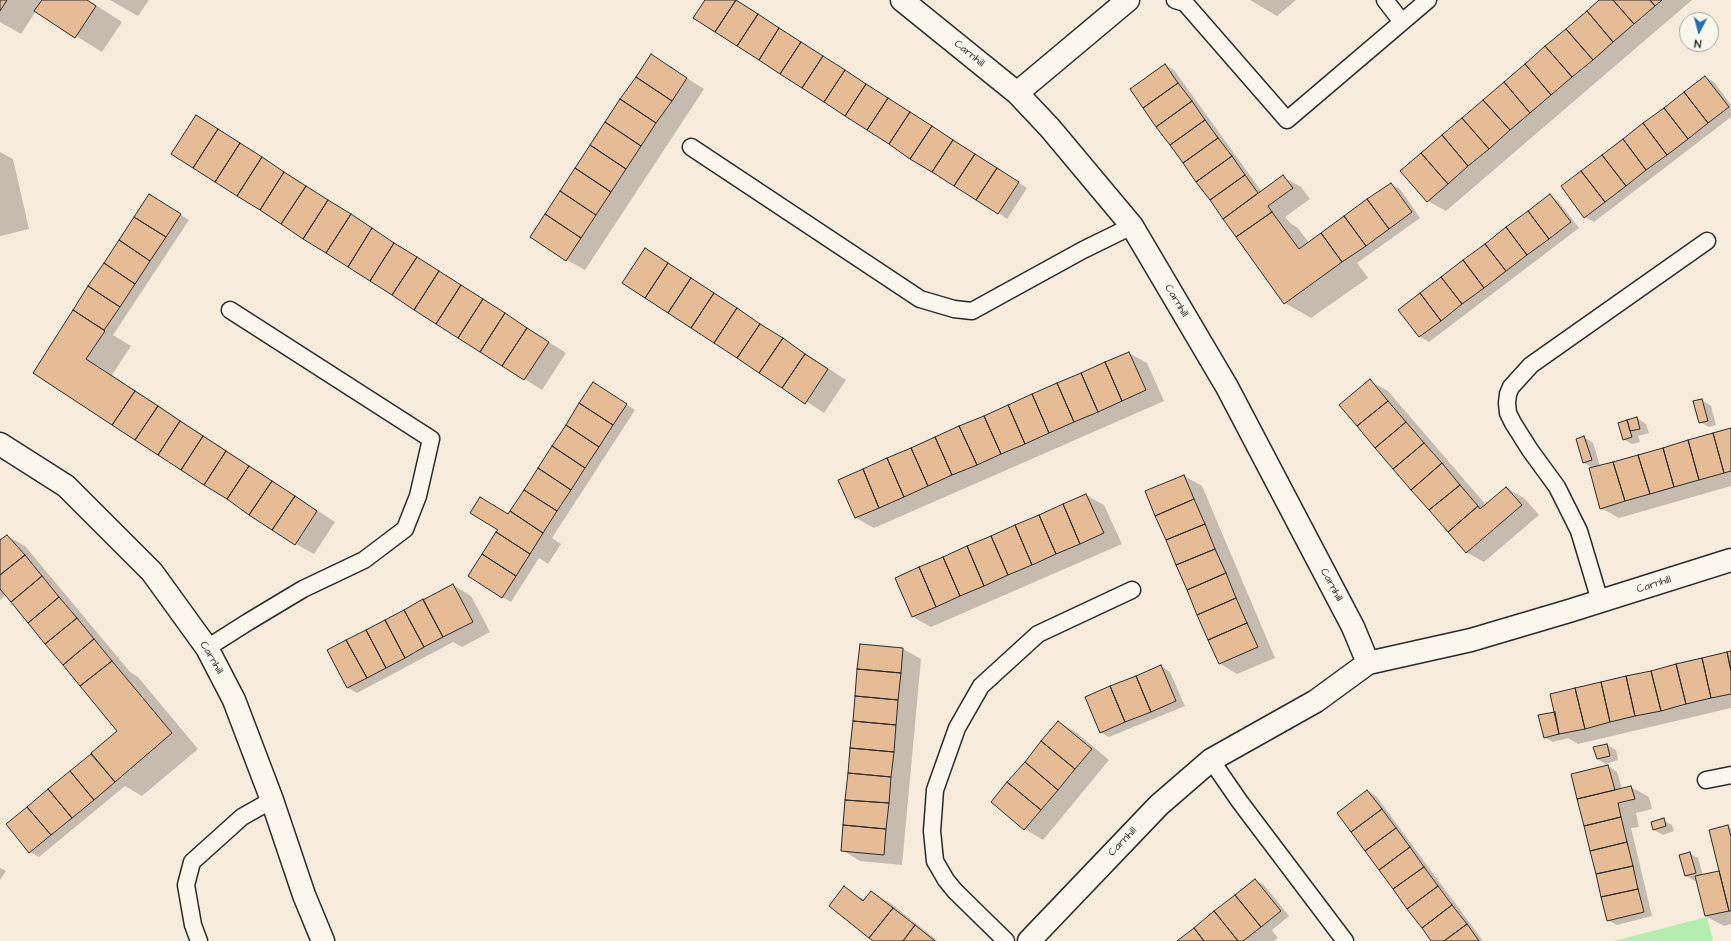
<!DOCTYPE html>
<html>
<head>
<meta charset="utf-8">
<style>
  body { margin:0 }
  #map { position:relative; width:1731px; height:941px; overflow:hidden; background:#f7ebdb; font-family:"Architects Daughter",sans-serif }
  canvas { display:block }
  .north { position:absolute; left:1679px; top:12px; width:40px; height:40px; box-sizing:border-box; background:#fbf7ec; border:1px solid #a8a59f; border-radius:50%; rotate:186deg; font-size:11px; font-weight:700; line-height:16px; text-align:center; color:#2b2b2b }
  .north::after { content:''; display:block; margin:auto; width:14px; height:18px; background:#1f6fb2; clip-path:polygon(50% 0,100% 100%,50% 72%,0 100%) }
</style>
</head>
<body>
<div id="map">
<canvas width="1731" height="941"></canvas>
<div class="north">N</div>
</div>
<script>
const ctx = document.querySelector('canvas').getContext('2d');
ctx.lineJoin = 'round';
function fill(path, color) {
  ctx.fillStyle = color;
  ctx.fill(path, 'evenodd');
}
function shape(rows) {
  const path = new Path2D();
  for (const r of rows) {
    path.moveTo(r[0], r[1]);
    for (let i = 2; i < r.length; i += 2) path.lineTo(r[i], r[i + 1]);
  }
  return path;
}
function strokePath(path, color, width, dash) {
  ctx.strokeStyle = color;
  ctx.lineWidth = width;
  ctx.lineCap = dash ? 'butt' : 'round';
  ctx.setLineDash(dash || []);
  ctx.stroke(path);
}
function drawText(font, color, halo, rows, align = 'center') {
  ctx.font = font + ' "Architects Daughter",sans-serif';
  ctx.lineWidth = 3;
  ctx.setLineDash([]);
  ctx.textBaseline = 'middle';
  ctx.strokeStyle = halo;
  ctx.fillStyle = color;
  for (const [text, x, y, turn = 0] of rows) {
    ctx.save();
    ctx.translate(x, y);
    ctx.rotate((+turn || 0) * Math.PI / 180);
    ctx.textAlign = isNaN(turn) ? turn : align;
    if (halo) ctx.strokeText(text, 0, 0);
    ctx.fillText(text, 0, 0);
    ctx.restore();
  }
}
fill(shape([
  [1707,917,1713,941,1614,941]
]), '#b4edb0');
fill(shape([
  [0,0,88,0,122,22,102,52,36,11,21,34,0,22],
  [110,0,149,0,138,16],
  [706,0,736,0,1027,188,1007,219],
  [1250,0,1296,0,1277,16],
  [1601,0,1692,0,1446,211,1428,201],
  [651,55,704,89,585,270,567,260],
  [1165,65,1174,70,1262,192,1283,177,1301,187,1310,199,1285,217,1290,223,1298,228,1309,243,1391,184,1400,189,1420,218,1357,263,1368,278,1311,318,1285,303,1131,90],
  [1705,77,1714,82,1731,105,1731,117,1594,222,1585,217],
  [214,127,566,353,542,390,172,153],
  [0,152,13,159,29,229,0,236],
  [150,195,189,220,113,335,131,346,112,375,335,522,314,554,296,544,56,338],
  [1550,196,1558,201,1579,228,1429,342,1420,337,1400,310],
  [646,249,846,380,824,413,624,282],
  [1129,353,1147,363,1164,401,874,528,856,518,840,480],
  [1370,381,1388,391,1486,505,1506,488,1524,498,1539,515,1484,562,1466,552],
  [602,388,635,410,552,538,561,544,548,564,539,558,511,602,502,597,499,530,481,498,509,515],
  [1702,400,1711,406,1716,425,1709,427,1700,422],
  [1637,418,1646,424,1649,433,1638,436,1640,442,1632,444,1623,439],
  [1731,429,1731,486,1619,518,1601,508,1594,468,1584,463,1584,437,1593,443,1600,466],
  [1184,476,1202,486,1275,658,1237,674,1219,663],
  [1086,495,1104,505,1122,544,931,627,913,617,896,578],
  [7,536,25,546,130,672,138,677,198,749,142,796,125,786,39,857,30,852,7,824,119,731,6,595,0,600,0,542],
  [453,585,471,596,490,632,462,647,453,642,357,693,348,688,328,651],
  [861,645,903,649,921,659,902,865,860,861,842,850],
  [1731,652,1731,708,1578,744,1568,738,1553,742,1544,737,1556,713],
  [1161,666,1170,672,1185,706,1109,737,1100,732],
  [1059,722,1077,733,1109,760,1043,840,1025,829,992,802],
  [1607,745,1616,750,1618,760,1606,764,1597,759],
  [1608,766,1617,772,1622,789,1631,787,1649,797,1652,809,1636,813,1639,827,1631,828,1652,916,1617,925,1608,920],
  [1368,791,1376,796,1483,941,1433,941],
  [1663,820,1672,825,1674,831,1663,835,1654,830,1652,823],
  [1728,826,1731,828,1731,924,1724,926,1705,916,1697,880,1695,881,1686,876,1681,856,1689,853,1698,858,1703,875,1720,871],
  [0,868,6,871,0,880],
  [1255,880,1264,885,1289,916,1272,930,1278,938,1274,941,1178,941],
  [845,888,865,900,871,892,889,902,938,941,874,941]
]), '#0003');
const building = shape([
  [0,0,7,0,0,11,0,0],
  [42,0,87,0,96,6,75,38,34,11,42,0],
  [705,0,736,0,715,32,693,18,705,0],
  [736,0,758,14,737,46,715,32,736,0],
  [1599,0,1613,0,1634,24,1613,42,1587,11,1599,0],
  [1613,0,1650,0,1655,6,1634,24,1613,0],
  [1650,0,1662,0,1655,6,1650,0],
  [1587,11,1613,42,1593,60,1566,29,1587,11],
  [758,14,779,28,759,60,737,46,758,14],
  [779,28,801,42,780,74,759,60,779,28],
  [1566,29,1593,60,1572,77,1545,46,1566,29],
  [801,42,823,56,802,88,780,74,801,42],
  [1545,46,1572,77,1551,95,1525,64,1545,46],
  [651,54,687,78,672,101,636,77,651,54],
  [823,56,845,70,824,102,802,88,823,56],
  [1165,64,1178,83,1143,108,1130,89,1165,64],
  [1525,64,1551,95,1530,113,1504,82,1525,64],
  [845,70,866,84,845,116,824,102,845,70],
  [1705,76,1729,107,1708,123,1684,92,1705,76],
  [636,77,672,101,656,123,620,99,636,77],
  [1504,82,1530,113,1510,130,1483,100,1504,82],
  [1178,83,1192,101,1156,127,1143,108,1178,83],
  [866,84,888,98,867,130,845,116,866,84],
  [1684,92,1708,123,1688,139,1664,108,1684,92],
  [888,98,910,112,889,144,867,130,888,98],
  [620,99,656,123,641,146,605,122,620,99],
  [1483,100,1510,130,1489,149,1462,118,1483,100],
  [1192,101,1205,120,1170,145,1156,127,1192,101],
  [1664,108,1688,139,1667,155,1643,123,1664,108],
  [910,112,932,126,910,159,889,144,910,112],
  [196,115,218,129,193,168,171,154,196,115],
  [1462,118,1489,149,1468,166,1442,135,1462,118],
  [1205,120,1218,138,1183,163,1170,145,1205,120],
  [605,122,641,146,626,169,590,145,605,122],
  [1643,123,1667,155,1646,170,1623,139,1643,123],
  [932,126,953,140,932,172,910,159,932,126],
  [218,129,240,143,215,182,193,168,218,129],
  [1442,135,1468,166,1448,184,1421,153,1442,135],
  [1218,138,1232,156,1196,182,1183,163,1218,138],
  [1623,139,1646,170,1626,186,1602,155,1623,139],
  [953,140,975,154,954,186,932,172,953,140],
  [240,143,262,157,237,196,215,182,240,143],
  [590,145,626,169,611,192,575,168,590,145],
  [1421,153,1448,184,1427,202,1400,171,1421,153],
  [975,154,997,168,976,200,954,186,975,154],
  [1602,155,1626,186,1605,202,1581,171,1602,155],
  [1232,156,1245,175,1210,200,1196,182,1232,156],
  [262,157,284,172,260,210,237,196,262,157],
  [575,168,611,192,596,215,560,191,575,168],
  [997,168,1019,182,998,214,976,200,997,168],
  [1581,171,1605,202,1584,218,1561,186,1581,171],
  [284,172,306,186,281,224,260,210,284,172],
  [1245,175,1258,193,1223,219,1210,200,1245,175],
  [1283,175,1293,188,1268,206,1272,212,1236,237,1223,219,1283,175],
  [1391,183,1412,212,1389,229,1367,199,1391,183],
  [306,186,328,200,303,239,281,224,306,186],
  [560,191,596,215,581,238,545,214,560,191],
  [149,194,181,214,166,237,134,217,149,194],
  [1550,194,1571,222,1549,239,1528,211,1550,194],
  [1367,199,1389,229,1366,246,1344,216,1367,199],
  [328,200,351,214,326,253,303,239,328,200],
  [1528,211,1549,239,1527,255,1506,227,1528,211],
  [1272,212,1299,249,1321,233,1342,262,1284,304,1236,237,1272,212],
  [351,214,372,228,348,267,326,253,351,214],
  [545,214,581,238,566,261,530,237,545,214],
  [1344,216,1366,246,1342,262,1321,233,1344,216],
  [134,217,166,237,150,261,119,240,134,217],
  [1506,227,1527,255,1506,271,1485,244,1506,227],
  [372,228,394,243,370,281,348,267,372,228],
  [119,240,150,261,135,284,104,263,119,240],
  [394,243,417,257,392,295,370,281,394,243],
  [1485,244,1506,271,1484,288,1463,260,1485,244],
  [645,248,668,263,645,298,622,283,645,248],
  [417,257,439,271,414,310,392,295,417,257],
  [1463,260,1484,288,1462,304,1441,277,1463,260],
  [104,263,135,284,120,307,88,286,104,263],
  [668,263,691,278,668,313,645,298,668,263],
  [439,271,461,285,436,324,414,310,439,271],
  [1441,277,1462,304,1441,321,1420,293,1441,277],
  [691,278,714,293,691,328,668,313,691,278],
  [461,285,483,299,458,338,436,324,461,285],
  [88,286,120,307,104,330,73,310,88,286],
  [714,293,737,308,714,343,691,328,714,293],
  [1420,293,1441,321,1419,337,1398,310,1420,293],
  [483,299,505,313,480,352,458,338,483,299],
  [737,308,760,324,737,358,714,343,737,308],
  [73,310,105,331,86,359,135,391,112,425,33,373,73,310],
  [505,313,527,328,502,366,480,352,505,313],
  [760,324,783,338,759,373,737,358,760,324],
  [527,328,549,342,524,380,502,366,527,328],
  [783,338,805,354,782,388,759,373,783,338],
  [1129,352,1146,390,1122,401,1105,362,1129,352],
  [805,354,828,369,805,404,782,388,805,354],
  [1105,362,1122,401,1098,412,1081,373,1105,362],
  [1081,373,1098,412,1074,422,1057,383,1081,373],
  [1370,379,1388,401,1357,426,1339,405,1370,379],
  [593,382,627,404,613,425,579,403,593,382],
  [1057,383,1074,422,1049,433,1032,394,1057,383],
  [135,391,158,406,135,440,112,425,135,391],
  [1032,394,1049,433,1025,444,1008,405,1032,394],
  [1702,399,1708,421,1699,423,1693,401,1702,399],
  [1388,401,1406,422,1375,448,1357,426,1388,401],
  [579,403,613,425,599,447,566,425,579,403],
  [1008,405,1025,444,1001,454,984,416,1008,405],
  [158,406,180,421,158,455,135,440,158,406],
  [984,416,1001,454,977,465,959,426,984,416],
  [1637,417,1640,429,1630,431,1627,420,1637,417],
  [1627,420,1632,437,1623,440,1618,423,1627,420],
  [180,421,203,436,181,470,158,455,180,421],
  [1406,422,1424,443,1393,469,1375,448,1406,422],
  [566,425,599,447,585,468,552,446,566,425],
  [959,426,977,465,952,475,935,437,959,426],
  [1731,428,1731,471,1724,473,1713,433,1731,428],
  [1713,433,1724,473,1699,480,1688,440,1713,433],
  [203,436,226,451,204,485,181,470,203,436],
  [1584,436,1592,460,1583,463,1576,439,1584,436],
  [935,437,952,475,928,486,911,448,935,437],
  [1688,440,1699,480,1674,487,1663,448,1688,440],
  [1424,443,1442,463,1411,490,1393,469,1424,443],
  [552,446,585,468,571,490,538,468,552,446],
  [911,448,928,486,904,497,887,458,911,448],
  [1663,448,1674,487,1650,494,1638,455,1663,448],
  [226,451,249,466,227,499,204,485,226,451],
  [1638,455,1650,494,1625,501,1613,462,1638,455],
  [887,458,904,497,879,508,863,469,887,458],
  [1613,462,1625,501,1600,509,1589,468,1613,462],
  [1442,463,1460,485,1429,510,1411,490,1442,463],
  [249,466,272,481,249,515,227,499,249,466],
  [538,468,571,490,557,511,524,490,538,468],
  [863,469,879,508,855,518,838,480,863,469],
  [1184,475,1194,499,1155,516,1145,491,1184,475],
  [272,481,295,496,272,530,249,515,272,481],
  [1460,485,1478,506,1448,532,1429,510,1460,485],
  [1506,487,1522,505,1466,553,1448,532,1478,506,1480,509,1506,487],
  [524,490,557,511,543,533,510,511,524,490],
  [1086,494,1104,533,1080,544,1063,504,1086,494],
  [295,496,317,511,295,545,272,530,295,496],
  [480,497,508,514,510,511,543,533,530,554,496,532,498,530,470,513,480,497],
  [1194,499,1205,524,1166,540,1155,516,1194,499],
  [1063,504,1080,544,1056,554,1039,515,1063,504],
  [1039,515,1056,554,1032,565,1015,525,1039,515],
  [1205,524,1215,549,1176,565,1166,540,1205,524],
  [1015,525,1032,565,1008,575,991,536,1015,525],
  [496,532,530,554,516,576,482,554,496,532],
  [7,535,25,555,0,575,0,540,7,535],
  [991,536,1008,575,984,586,967,546,991,536],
  [967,546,984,586,960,596,943,557,967,546],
  [1215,549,1226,573,1187,590,1176,565,1215,549],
  [482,554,516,576,502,598,468,576,482,554],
  [25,555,42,576,11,602,0,589,0,575,25,555],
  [943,557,960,596,936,607,919,567,943,557],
  [919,567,936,607,912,617,895,578,919,567],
  [1226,573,1236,598,1197,615,1187,590,1226,573],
  [42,576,59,597,28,623,11,602,42,576],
  [453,584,473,622,443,637,423,600,453,584],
  [59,597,77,618,45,644,28,623,59,597],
  [1236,598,1247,623,1208,640,1197,615,1236,598],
  [423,599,443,637,424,647,404,610,423,599],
  [404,610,424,647,405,658,385,620,404,610],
  [77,618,94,639,63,665,45,644,77,618],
  [385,620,405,658,386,668,366,630,385,620],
  [1247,623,1258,647,1219,664,1208,640,1247,623],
  [366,630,386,668,367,678,346,640,366,630],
  [94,639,112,661,80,686,63,665,94,639],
  [346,640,367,678,347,688,327,650,346,640],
  [860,644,903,648,901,673,857,669,860,644],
  [1731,651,1731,671,1727,652,1731,651],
  [1727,652,1731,671,1731,694,1711,698,1702,658,1727,652],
  [1702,658,1711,698,1686,704,1676,664,1702,658],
  [112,661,172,733,115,782,91,753,117,731,80,686,112,661],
  [1676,664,1686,704,1661,711,1651,671,1676,664],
  [1161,665,1176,701,1151,712,1136,676,1161,665],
  [857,669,901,673,898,700,855,696,857,669],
  [1651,671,1661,711,1635,716,1626,676,1651,671],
  [1136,676,1151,712,1125,722,1110,686,1136,676],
  [1626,676,1635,716,1610,722,1601,682,1626,676],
  [1601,682,1610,722,1585,729,1575,688,1601,682],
  [1110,686,1125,722,1100,733,1085,697,1110,686],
  [1575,688,1585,729,1559,734,1550,694,1575,688],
  [855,696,898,700,896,725,853,721,855,696],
  [1555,712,1559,734,1544,738,1538,715,1555,712],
  [853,721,896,725,894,752,850,748,853,721],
  [1058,721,1092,749,1075,769,1041,741,1058,721],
  [1041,741,1075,769,1058,790,1025,762,1041,741],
  [1607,744,1610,756,1597,759,1593,747,1607,744],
  [850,748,894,752,891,777,848,773,850,748],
  [91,754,115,782,94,800,70,771,91,754],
  [1025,762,1058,790,1041,810,1007,782,1025,762],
  [1608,765,1615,790,1577,799,1571,774,1608,765],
  [70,771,94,800,72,818,48,789,70,771],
  [848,773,891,777,889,803,845,800,848,773],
  [1007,782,1041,810,1024,830,991,802,1007,782],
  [1631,786,1635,799,1618,803,1621,817,1584,826,1577,799,1631,786],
  [48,789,72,818,51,835,27,807,48,789],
  [1367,790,1382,809,1351,832,1337,813,1367,790],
  [845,800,889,803,886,829,843,825,845,800],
  [27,807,51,835,29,853,6,824,27,807],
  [1382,809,1396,828,1365,851,1351,832,1382,809],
  [1621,817,1627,842,1590,851,1584,826,1621,817],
  [1664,818,1666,826,1653,830,1651,822,1664,818],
  [843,825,886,829,884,855,841,851,843,825],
  [1728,825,1731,837,1731,911,1729,911,1709,830,1728,825],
  [1396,828,1410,847,1379,870,1365,851,1396,828],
  [1627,842,1633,866,1596,874,1590,851,1627,842],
  [1410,847,1424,867,1393,889,1379,870,1410,847],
  [1690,852,1696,873,1685,876,1679,855,1690,852],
  [1633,866,1638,889,1601,897,1596,874,1633,866],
  [1424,867,1438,886,1407,909,1393,889,1424,867],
  [1719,871,1729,911,1705,916,1695,876,1719,871],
  [1255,879,1281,911,1261,927,1235,895,1255,879],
  [844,886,863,901,871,891,893,908,869,938,829,906,844,886],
  [1438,886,1452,905,1422,928,1407,909,1438,886],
  [1638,889,1644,912,1607,921,1601,897,1638,889],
  [1235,895,1261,927,1243,941,1238,941,1214,911,1235,895],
  [1452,905,1467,924,1444,941,1431,941,1422,928,1452,905],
  [893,908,915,925,903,941,873,941,869,938,893,908],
  [1214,911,1238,941,1204,941,1194,928,1214,911],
  [1467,924,1479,941,1444,941,1467,924],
  [915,925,935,941,903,941,915,925],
  [1194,928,1204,941,1177,941,1194,928]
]);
fill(building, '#e6bc96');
strokePath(building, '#2b2b2b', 1);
const lane = shape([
  [1175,0,1185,3,1287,120,1428,0],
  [1385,0,1402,22],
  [691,147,920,299,954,309,972,311,1083,250,1132,226],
  [1600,601,1579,531,1557,487,1530,450,1513,423,1508,413,1507,403,1508,394,1511,387,1531,365,1707,241],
  [207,648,248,622,303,589,364,560,405,529,418,496,431,439,230,310],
  [1211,760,1240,802,1345,941],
  [1706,780,1731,775],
  [199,941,193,925,186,885,192,862,242,817,272,800],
  [1006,941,955,891,946,880,935,861,932,831,935,790,957,728,981,686,1038,634,1132,590]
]);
const street = shape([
  [902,0,1017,93,1050,128,1132,226,1227,387,1353,627,1368,663],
  [1017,93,1128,0],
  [0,444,66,486,152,572,207,648,234,700,272,800,304,895,323,941],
  [1029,941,1159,805,1211,760,1316,701,1368,663,1471,640,1569,611,1731,560]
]);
strokePath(lane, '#2b2b2b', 19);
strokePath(street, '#2b2b2b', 25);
strokePath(lane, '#fbf7ec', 16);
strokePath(street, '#fbf7ec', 22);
drawText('11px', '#2b2b2b', '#fbf7ec', [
  ["Carnhill",969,54,39],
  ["Carnhill",1176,301,59],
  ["Carnhill",1331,585,62],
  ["Carnhill",1654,585,-17],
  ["Carnhill",211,658,60],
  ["Carnhill",1123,842,-46]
]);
</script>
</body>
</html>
